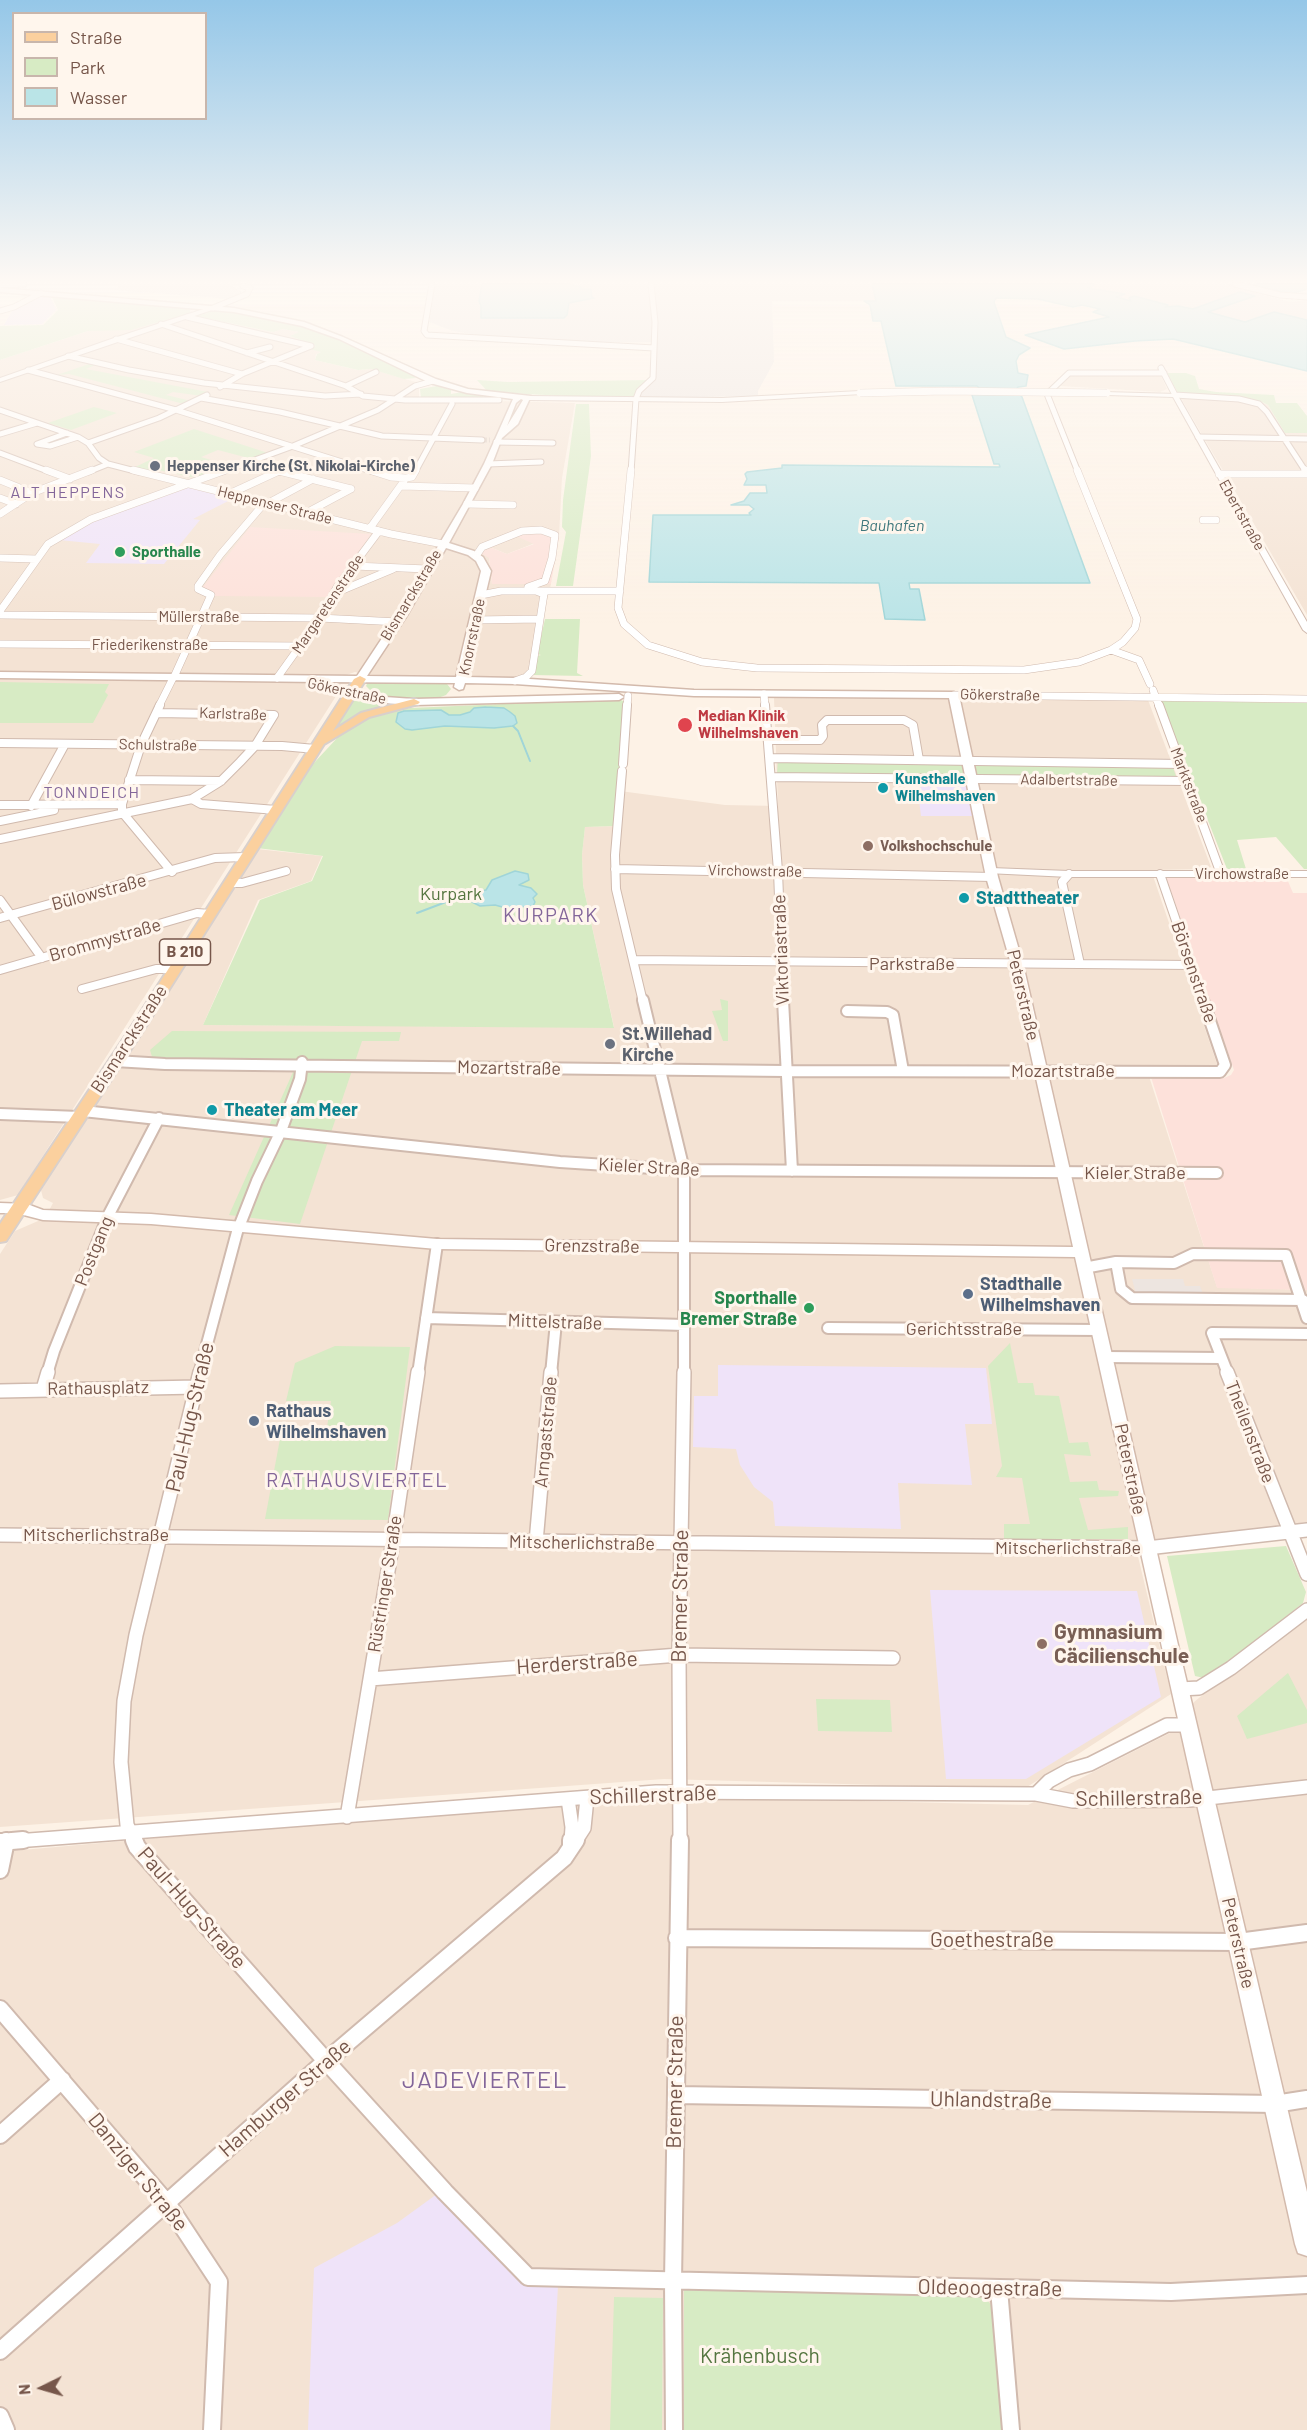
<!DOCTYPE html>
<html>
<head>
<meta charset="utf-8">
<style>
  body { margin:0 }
  #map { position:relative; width:1307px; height:2430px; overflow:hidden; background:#fdf2e6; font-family:Barlow,sans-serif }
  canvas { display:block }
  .legend { position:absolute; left:12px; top:12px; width:195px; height:108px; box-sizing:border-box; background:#fff6ed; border:2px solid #c8b6ac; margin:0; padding:8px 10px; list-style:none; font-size:18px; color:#76564a }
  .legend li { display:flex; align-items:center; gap:12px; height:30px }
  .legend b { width:30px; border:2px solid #c8b6ac }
  .north { position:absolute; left:12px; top:2358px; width:60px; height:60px; -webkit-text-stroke:4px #fff6ed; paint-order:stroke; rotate:265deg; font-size:16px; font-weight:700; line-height:24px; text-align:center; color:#76564a }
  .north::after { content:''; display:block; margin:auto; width:21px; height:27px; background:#76564a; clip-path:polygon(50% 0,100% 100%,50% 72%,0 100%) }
</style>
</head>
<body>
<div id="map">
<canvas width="1307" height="2430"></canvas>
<ul class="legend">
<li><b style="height:8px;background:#fbd09e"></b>Straße</li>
<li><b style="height:16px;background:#d7ebc4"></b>Park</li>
<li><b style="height:16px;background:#bae4e7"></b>Wasser</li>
</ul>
<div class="north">N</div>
</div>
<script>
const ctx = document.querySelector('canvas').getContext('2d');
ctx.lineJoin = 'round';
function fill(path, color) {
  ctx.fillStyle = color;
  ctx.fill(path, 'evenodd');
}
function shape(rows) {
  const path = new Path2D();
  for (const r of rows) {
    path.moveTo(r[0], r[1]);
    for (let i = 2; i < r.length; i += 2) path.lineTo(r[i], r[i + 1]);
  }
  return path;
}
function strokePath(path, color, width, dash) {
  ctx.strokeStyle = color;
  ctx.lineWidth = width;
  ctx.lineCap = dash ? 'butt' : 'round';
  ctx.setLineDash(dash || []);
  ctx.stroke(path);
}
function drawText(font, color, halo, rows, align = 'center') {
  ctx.font = font + ' Barlow,sans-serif';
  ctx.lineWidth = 6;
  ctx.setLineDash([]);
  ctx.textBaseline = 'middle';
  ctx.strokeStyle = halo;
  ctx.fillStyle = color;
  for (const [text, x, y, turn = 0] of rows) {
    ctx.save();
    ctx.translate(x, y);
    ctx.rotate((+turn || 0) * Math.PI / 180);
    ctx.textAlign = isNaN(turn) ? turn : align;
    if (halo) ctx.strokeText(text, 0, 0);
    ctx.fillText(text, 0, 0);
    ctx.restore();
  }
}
fill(shape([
  [185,314,273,332,283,329,300,332,290,336,316,346,310,349,322,352,316,354,315,360,358,370,371,369,419,383,419,399,575,403,562,478,559,537,532,531,535,543,507,554,492,548,489,558,492,584,551,584,528,672,517,679,367,675,355,672,346,675,334,690,338,693,18,1195,0,1200,0,360,88,331],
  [1160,373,1167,389,1160,392,1060,386,1068,375],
  [1179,395,1242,397,1260,401,1268,405,1285,433,1307,433,1307,615],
  [774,698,1148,700,1211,867,1205,869,1151,870,1217,1064,1213,1068,1146,1067,1217,1287,1307,1290,1307,1522,1135,1544,1171,1694,1024,1789,664,1779,0,1827,0,1254,15,1231,45,1218,53,1203,43,1198,41,1190,257,849,322,856,311,881,258,900,203,1025,614,1027,583,885,582,855,585,827,616,826,620,791,725,805,778,806],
  [1307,1610,1307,2430,0,2430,0,1852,246,1830,694,1797,1028,1805,1170,1733,1194,1702]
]), '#f4e3d4');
fill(shape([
  [250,527,371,534,329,597,215,596,214,593,202,588],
  [532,531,559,537,551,584,492,584,489,558,479,552,492,548,507,554,534,544,516,536],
  [1166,877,1278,878,1287,879,1293,893,1307,893,1307,1290,1217,1288,1151,1077,1224,1078,1231,1075,1234,1070]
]), '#fde1da');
fill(shape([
  [121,284,233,284,233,287,242,292,232,299,115,290],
  [435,284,482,284,479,302,481,305,481,318,564,318,569,303,592,298,581,289,581,285,576,284,872,284,876,301,772,301,774,362,758,391,758,396,638,398,642,392,654,380,655,342,581,342,488,337,453,331,429,322],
  [1094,284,1223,284,1290,302,1307,300,1307,320,1274,312,1245,322,1207,312,1254,296,1240,292,1193,309,1178,306,1165,307,1133,299,1131,301,1115,297,1123,294,1087,288],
  [1132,1279,1183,1279,1185,1286,1200,1286,1203,1294,1136,1294]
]), '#ede5e0');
fill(shape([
  [50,296,56,310,42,324,4,325,13,309,41,297],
  [184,486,236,497,193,519,200,520,164,564,86,563,100,544,59,540,82,526],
  [908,783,966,784,973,816,921,816,919,800,911,800],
  [718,1365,986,1368,992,1424,965,1424,972,1485,898,1483,901,1529,775,1526,773,1502,754,1487,740,1465,736,1449,693,1447,694,1396,718,1396],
  [930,1590,1137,1591,1161,1697,1026,1779,946,1779],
  [437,2194,526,2284,558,2286,550,2430,308,2430,314,2268,397,2223]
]), '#efe3f9');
fill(shape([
  [52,297,187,308,190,310,190,313,131,330,88,331,0,360,0,326,43,325,58,310],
  [216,310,303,324,340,338,407,371,416,378,404,379,371,369,358,370,315,360,317,354,321,352,309,349,316,346,290,336,299,332,283,329,273,332,195,316],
  [89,364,95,365,86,369,208,392,202,396,173,392,166,395,191,401,184,404,69,374,57,375],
  [1167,373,1186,373,1195,376,1199,389,1216,392,1274,395,1276,403,1297,403,1307,416,1307,433,1285,433,1268,405,1260,401,1242,397,1179,395],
  [477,380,508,382,651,380,634,399,622,399,488,392],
  [437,386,451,390,451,394,462,392,496,399,421,398,420,389],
  [576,404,589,404,591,456,573,586,556,586,566,532,562,527,563,500],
  [94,407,117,413,71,430,48,423],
  [194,429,268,453,252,459,218,450,201,457,231,466,196,478,158,470,159,463,152,465,148,471,131,469,154,458,134,452],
  [545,619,580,619,577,673,583,676,533,675,537,656,541,655,537,654],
  [0,682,109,684,105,692,108,695,93,723,0,723],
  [368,682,437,682,447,684,451,689,446,695,438,698,411,699,375,695,366,686],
  [619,699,625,702,615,826,585,827,582,855,583,885,614,1028,203,1025,260,900,312,881,323,856,257,848,313,764,339,736,360,722,378,714,410,708],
  [352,700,384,705,364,712,326,737],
  [1161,701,1307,703,1307,869,1304,869,1276,837,1237,840,1246,869,1227,869],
  [778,759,966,761,968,777,777,774],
  [974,762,1172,765,1177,779,976,777],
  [720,999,728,1001,728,1041,723,1041,712,1011,722,1010],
  [172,1031,401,1032,399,1041,362,1041,300,1224,229,1215,293,1072,156,1070,150,1050],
  [1010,1343,1018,1383,1033,1383,1035,1395,1059,1396,1069,1443,1088,1442,1091,1456,1064,1454,1070,1482,1097,1481,1099,1490,1119,1491,1118,1496,1079,1498,1088,1530,1128,1527,1128,1539,1004,1539,1004,1524,1030,1524,1022,1478,996,1477,1002,1466,988,1366],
  [335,1346,410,1347,388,1520,265,1519,280,1439,310,1440,312,1434,326,1434,331,1401,286,1401,295,1363],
  [1286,1546,1306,1592,1303,1603,1209,1679,1195,1676,1167,1556],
  [1288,1673,1307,1710,1307,1723,1247,1739,1237,1716],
  [816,1699,890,1700,892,1732,818,1731],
  [684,2280,980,2289,995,2311,1003,2430,684,2430],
  [614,2297,663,2298,662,2430,610,2430]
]), '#d7ebc4');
const water = shape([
  [482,284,570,284,581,287,581,289,591,289,592,298,594,298,569,303,567,315,564,318,481,318,481,306,479,301,482,284],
  [872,284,1094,284,1088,288,1125,294,1116,297,1120,298,1131,301,1129,298,1134,296,1168,305,1165,307,1178,306,1193,309,1240,292,1255,296,1208,312,1245,322,1274,312,1307,320,1307,371,1173,339,1135,341,1064,349,1025,335,1109,317,1093,312,1100,309,1082,305,1073,307,1038,299,996,298,994,302,1006,337,1030,348,1019,355,1016,361,1018,373,1028,375,1026,386,1018,387,1016,390,1022,397,1090,583,909,583,910,589,919,589,925,620,885,619,879,583,649,582,653,515,751,515,749,513,754,509,749,505,731,505,744,501,750,493,767,493,766,485,744,485,747,479,745,474,747,472,782,468,782,465,1000,467,999,464,994,464,972,395,980,389,977,386,896,386,881,321,873,321,870,305,864,301,876,301,872,284],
  [1256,284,1307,284,1307,289,1291,294,1253,285,1256,284],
  [486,707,504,708,510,712,515,716,517,723,513,726,494,728,445,726,412,730,405,729,396,722,398,713,404,711,441,710,449,715,460,715,470,712,474,708,486,707],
  [515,871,528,874,529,880,519,885,531,888,537,894,533,898,535,902,533,906,506,908,495,905,480,906,472,902,475,896,467,893,486,890,492,880,515,871]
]);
fill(water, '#bae4e7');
strokePath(water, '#a0d5d8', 1.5);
strokePath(shape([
  [513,726,518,731,530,761],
  [417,913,467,894]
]), '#a0d5d8', 2);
strokePath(shape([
  [482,440,490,440]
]), '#dbcbbf', 5, [5, 2]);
const minorFar5 = shape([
  [432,284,424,331,427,335,654,348],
  [1235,284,1280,295,1307,297],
  [0,285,24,284],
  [213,308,247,294,250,288,243,286],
  [0,311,14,307,41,293],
  [187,317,311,346],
  [161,324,346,386,363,396,405,400,499,400],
  [116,339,242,374],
  [247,353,270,347],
  [68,356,129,370,204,383,325,396,361,394],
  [1161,368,1175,395,1239,399,1259,404,1267,412,1306,472],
  [28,370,176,410,374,472],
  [346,386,376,372],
  [220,387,242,374,311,346],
  [201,398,280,412,382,436,482,440],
  [0,410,78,437,88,443,99,458,108,464,139,472],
  [67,433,37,444,50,446,78,437],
  [0,434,37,423],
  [1198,437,1307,439],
  [496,442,553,443],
  [88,443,159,418,207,395],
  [0,453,50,472],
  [488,464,541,462],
  [88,472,108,464],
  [222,472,293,446,378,410,415,386,433,381],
  [278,472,281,472],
  [415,472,452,404],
  [631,472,636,399,639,391,653,378,655,322,651,284],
  [1078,472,1047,394,1069,373,1164,373]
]);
const minorFar4 = shape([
  [46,470,70,479],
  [133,470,391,534,443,544],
  [369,470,391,477,406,478,412,477,416,470],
  [631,470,618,608,624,624,648,645,702,662,757,668,1024,670,1079,662,1111,650,1123,642,1135,628,1137,619,1077,470],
  [1305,470,1307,473],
  [1219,474,1307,474],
  [0,480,32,493],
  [401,486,475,488],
  [229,494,279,471,351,489],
  [0,498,16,504],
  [467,504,513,505],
  [306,513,351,489],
  [0,514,32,493,92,470],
  [1203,520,1216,520],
  [370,528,404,481],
  [476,556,482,547,522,531,541,530,555,535,552,558,545,581,528,587],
  [0,558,36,559],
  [354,566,427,569],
  [333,594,393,569],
  [481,595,501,591,620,591],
  [0,611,48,544,91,519,226,470],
  [0,615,320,618,398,622],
  [475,620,540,619],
  [0,644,300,646],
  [1111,650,1139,660,1150,684],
  [174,677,211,595,198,589,198,586,220,555,261,507,313,479],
  [277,678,320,618,337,587,379,531],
  [515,681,526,677,532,671,544,594,536,591],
  [1153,690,1159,706],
  [764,694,765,706],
  [954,695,1307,699],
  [159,706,172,680],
  [627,706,628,696]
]);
const minorFar3 = shape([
  [160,705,141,745,122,804,122,812,172,872],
  [765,705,778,871,783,1002],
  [1159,705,1221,874],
  [769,740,820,740,823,736,822,725,827,720,904,720,913,725,919,760],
  [0,743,282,746,315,749],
  [770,758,1181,764],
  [623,764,627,705],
  [622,771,615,855,616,889,643,1002],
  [771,777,1187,781],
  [129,780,221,781],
  [192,799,201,804,276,810],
  [0,805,122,804],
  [31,806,65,744],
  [0,821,54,810],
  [0,839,192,799,221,781,240,762,255,746,274,715,157,713],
  [615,869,992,877],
  [1069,874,1062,882,1080,964],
  [1160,874,1204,1002],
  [230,883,242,883,286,871],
  [0,900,42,958],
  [0,918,215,858,245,857],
  [634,960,1191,965],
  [0,970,197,913,210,914],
  [82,989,156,969,175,969]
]);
const minorFar2 = shape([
  [643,1000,684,1170,684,1374],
  [783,1000,792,1171],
  [847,1011,887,1012,893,1015,903,1071],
  [115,1061,165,1064,785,1071,1220,1072,1225,1065,1203,1000],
  [83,1111,560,1162,684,1170,1217,1173],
  [0,1114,79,1117],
  [1116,1262,1121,1289,1132,1298,1303,1300],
  [1084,1268,1116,1262,1174,1263,1193,1254,1286,1255,1307,1318],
  [426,1318,685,1325],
  [828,1328,1099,1330],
  [1105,1357,1221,1358],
  [47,1374,54,1351,108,1216,159,1118],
  [199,1374,237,1232,257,1181,281,1131,300,1079,302,1062],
  [418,1374,437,1244],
  [551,1374,556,1322],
  [1228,1374,1212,1333,1307,1334]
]);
const minorFar1 = shape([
  [1227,1372,1307,1574],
  [43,1389,48,1372],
  [0,1391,197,1387],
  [0,1535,1147,1548,1307,1530],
  [536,1542,551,1372],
  [370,1679,679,1655,893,1658],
  [1180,1689,1199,1688,1231,1668,1307,1610],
  [1036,1794,1049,1781,1069,1770,1090,1764,1167,1725,1188,1725],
  [568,1799,572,1827,571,1842],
  [347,1817,393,1541,418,1372],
  [3,1842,656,1792,1036,1794,1073,1801,1190,1800,1307,1787],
  [135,1842,127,1825,121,1762,124,1701,136,1635,200,1372],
  [575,1842,584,1828,587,1798],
  [680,1842,679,1655,684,1372]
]);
const minor = shape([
  [134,1840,137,1847,326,2061,445,2192,528,2277,1171,2292,1307,2285],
  [0,1842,23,1840],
  [571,1847,571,1840],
  [0,1870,6,1841],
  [677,1938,1238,1942,1307,1933],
  [0,2009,167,2203,219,2282,212,2430],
  [676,2095,1275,2104,1307,2099],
  [0,2135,62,2080],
  [999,2289,1011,2430],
  [0,2351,326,2061,564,1858,576,1840],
  [0,2416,6,2430],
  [674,2430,673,2281,680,1840]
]);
const tertiary = shape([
  [213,306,215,309,0,382,0,378,114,338,213,306],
  [860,391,862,394,722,402,528,400,525,398,528,396,722,398,860,391],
  [1105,392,1177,394,1307,622,1307,633,1303,630,1173,397,1107,395,1105,392],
  [991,868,1069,871,1307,871,1307,877,1069,877,987,873,986,871,991,868]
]);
const secondary = shape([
  [0,288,234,308,304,322,343,337,436,379,468,389,531,396,518,424,502,438,492,464,449,543,474,551,483,557,491,571,466,677,515,678,694,690,954,692,959,695,998,877,1023,964,1178,1645,1307,2192,1307,2256,1298,2253,1295,2244,1075,1257,437,1249,151,1224,43,1220,16,1213,0,1213,0,1203,27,1204,43,1210,151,1214,437,1239,1073,1247,1011,964,986,877,949,698,694,696,515,684,465,683,463,689,459,690,454,687,455,683,325,682,385,697,414,699,619,694,624,697,619,700,414,705,385,703,317,686,318,682,0,678,0,672,357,676,396,617,463,504,484,464,513,399,467,393,430,383,339,339,302,326,234,312,0,292,0,288],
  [521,399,523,400,507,426,516,403,521,399],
  [446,548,468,555,476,561,481,571,456,677,367,676,406,617,446,548]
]);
const primary = shape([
  [360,676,366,679,333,731,361,713,414,699,420,702,418,704,369,717,324,744,144,1029,6,1241,0,1242,0,1224,130,1029,354,679,360,676]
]);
strokePath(minorFar5, '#d0baae', 7);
strokePath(minorFar4, '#d0baae', 8);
strokePath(minorFar3, '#d0baae', 10);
strokePath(minorFar2, '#d0baae', 14);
strokePath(minorFar1, '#d0baae', 16);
strokePath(minor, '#d0baae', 20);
strokePath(tertiary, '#d0baae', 2);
strokePath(secondary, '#d3baac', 3);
strokePath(primary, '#d9d0cc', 4);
strokePath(minorFar5, '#fff', 5);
strokePath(minorFar4, '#fff', 7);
strokePath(minorFar3, '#fff', 8);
strokePath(minorFar2, '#fff', 10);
strokePath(minorFar1, '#fff', 13);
strokePath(minor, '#fff', 16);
fill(tertiary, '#fff');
fill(secondary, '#fff');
fill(primary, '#fbd09e');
const tertiaryBridge = shape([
  [860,393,945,391,1107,393]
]);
strokePath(tertiaryBridge, '#d0baae', 8, []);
strokePath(tertiaryBridge, '#fff', 7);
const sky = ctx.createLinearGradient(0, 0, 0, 625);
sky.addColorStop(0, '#95c7e8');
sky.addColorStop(0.45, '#fef9f4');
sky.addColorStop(1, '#fef9f400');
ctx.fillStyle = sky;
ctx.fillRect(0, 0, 1307, 625);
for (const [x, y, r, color] of [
  [155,466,6,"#6b7280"],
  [120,552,6,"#2e9e5b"],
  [685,725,8,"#e0444e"],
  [883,788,6,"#0f9aa8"],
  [868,846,6,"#8d6e63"],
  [964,898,6,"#0f9aa8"],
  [610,1044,6,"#6b7280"],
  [212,1110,6,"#0f9aa8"],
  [968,1294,6,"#5c6f8a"],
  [809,1308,6,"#2e9e5b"],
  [254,1421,6,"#5c6f8a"],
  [1042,1644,6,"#8d6e63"]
]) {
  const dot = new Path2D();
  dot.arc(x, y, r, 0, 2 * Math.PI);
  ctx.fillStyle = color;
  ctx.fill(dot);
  strokePath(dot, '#fff6ed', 2);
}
drawText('bold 15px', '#5b616d', '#fff6ed', [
  ["Heppenser Kirche (St. Nikolai-Kirche)",167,466]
], 'left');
drawText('15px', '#76564a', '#fff6ed', [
  ["Heppenser Straße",275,505,14],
  ["Ebertstraße",1242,515,61],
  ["Bismarckstraße",411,595,-59],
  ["Margaretenstraße",328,604,-56],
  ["Müllerstraße",199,617],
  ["Knorrstraße",472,637,-78],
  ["Friederikenstraße",150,645],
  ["Gökerstraße",347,691,12],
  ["Gökerstraße",1000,695,1],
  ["Karlstraße",233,714,2],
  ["Schulstraße",158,745,1],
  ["Adalbertstraße",1069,780,1],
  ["Marktstraße",1189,785,69],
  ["Virchowstraße",755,871,1],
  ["Virchowstraße",1242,874]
]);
drawText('bold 15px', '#27864d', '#fff6ed', [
  ["Sporthalle",132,552]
], 'left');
drawText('bold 15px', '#be3a42', '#fff6ed', [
  ["Median Klinik",698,716],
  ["Wilhelmshaven",698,733]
], 'left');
drawText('bold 15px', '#0d838f', '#fff6ed', [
  ["Kunsthalle",895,779],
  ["Wilhelmshaven",895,796]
], 'left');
drawText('bold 15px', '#785e54', '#fff6ed', [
  ["Volkshochschule",880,846]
], 'left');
ctx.letterSpacing = '1.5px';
drawText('16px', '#83669a', '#fff6ed', [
  ["ALT HEPPENS",68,493],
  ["TONNDEICH",92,793]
]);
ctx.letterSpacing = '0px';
drawText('italic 16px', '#3e777c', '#fff6ed', [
  ["Bauhafen",892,526]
]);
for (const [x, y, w] of [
  [185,952,51]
]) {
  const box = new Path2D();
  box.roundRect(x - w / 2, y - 13, w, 26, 4.5);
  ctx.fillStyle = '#fff6ed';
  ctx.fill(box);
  strokePath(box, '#76564a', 1.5);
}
drawText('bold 16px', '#76564a', null, [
  ["B 210",185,952]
]);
drawText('18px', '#76564a', '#fff6ed', [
  ["Bülowstraße",99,892,-15],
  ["Brommystraße",105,940,-16],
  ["Viktoriastraße",781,950,-92],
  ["Parkstraße",912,964],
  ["Börsenstraße",1194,972,71],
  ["Peterstraße",1023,995,77],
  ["Bismarckstraße",129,1039,-57],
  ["Mozartstraße",509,1068,1],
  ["Mozartstraße",1063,1071],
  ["Kieler Straße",649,1167,3],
  ["Kieler Straße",1135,1173],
  ["Grenzstraße",592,1246,1],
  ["Postgang",94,1251,-68],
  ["Mittelstraße",555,1322,2],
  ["Gerichtsstraße",964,1329],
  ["Rathausplatz",98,1388,-1],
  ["Arngaststraße",546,1432,-85],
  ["Theilenstraße",1250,1432,69],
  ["Peterstraße",1130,1469,78],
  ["Mitscherlichstraße",96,1535],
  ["Mitscherlichstraße",582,1543,1],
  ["Mitscherlichstraße",1068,1548],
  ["Rüstringer Straße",385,1584,-81],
  ["Peterstraße",1238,1943,77]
]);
drawText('18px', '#557640', '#fff6ed', [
  ["Kurpark",451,894]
]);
drawText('bold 18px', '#0d838f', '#fff6ed', [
  ["Stadttheater",976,898],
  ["Theater am Meer",224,1110]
], 'left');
drawText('bold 18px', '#5b616d', '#fff6ed', [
  ["St.Willehad",622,1034],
  ["Kirche",622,1055]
], 'left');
drawText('bold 18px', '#4e5e75', '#fff6ed', [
  ["Stadthalle",980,1284],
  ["Wilhelmshaven",980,1305],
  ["Rathaus",266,1411],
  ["Wilhelmshaven",266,1432]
], 'left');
drawText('bold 18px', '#27864d', '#fff6ed', [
  ["Sporthalle",797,1298],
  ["Bremer Straße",797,1319]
], 'right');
ctx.letterSpacing = '1.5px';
drawText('20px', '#83669a', '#fff6ed', [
  ["KURPARK",551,915],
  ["RATHAUSVIERTEL",357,1480]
]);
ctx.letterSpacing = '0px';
drawText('21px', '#76564a', '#fff6ed', [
  ["Paul-Hug-Straße",190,1417,-77],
  ["Bremer Straße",680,1596,-89],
  ["Herderstraße",577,1663,-4],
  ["Schillerstraße",653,1795,-2],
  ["Schillerstraße",1139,1798,-1],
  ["Paul-Hug-Straße",192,1908,49],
  ["Goethestraße",992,1940],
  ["Bremer Straße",675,2082,-89],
  ["Hamburger Straße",285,2098,-41],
  ["Uhlandstraße",991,2100,1],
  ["Danziger Straße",138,2172,51],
  ["Oldeoogestraße",990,2288,1]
]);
drawText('bold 21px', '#785e54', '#fff6ed', [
  ["Gymnasium",1054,1632],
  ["Cäcilienschule",1054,1656]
], 'left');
drawText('21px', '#557640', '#fff6ed', [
  ["Krähenbusch",760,2356]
]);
ctx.letterSpacing = '1.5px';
drawText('24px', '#83669a', '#fff6ed', [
  ["JADEVIERTEL",485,2080]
]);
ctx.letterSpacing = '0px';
</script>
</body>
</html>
